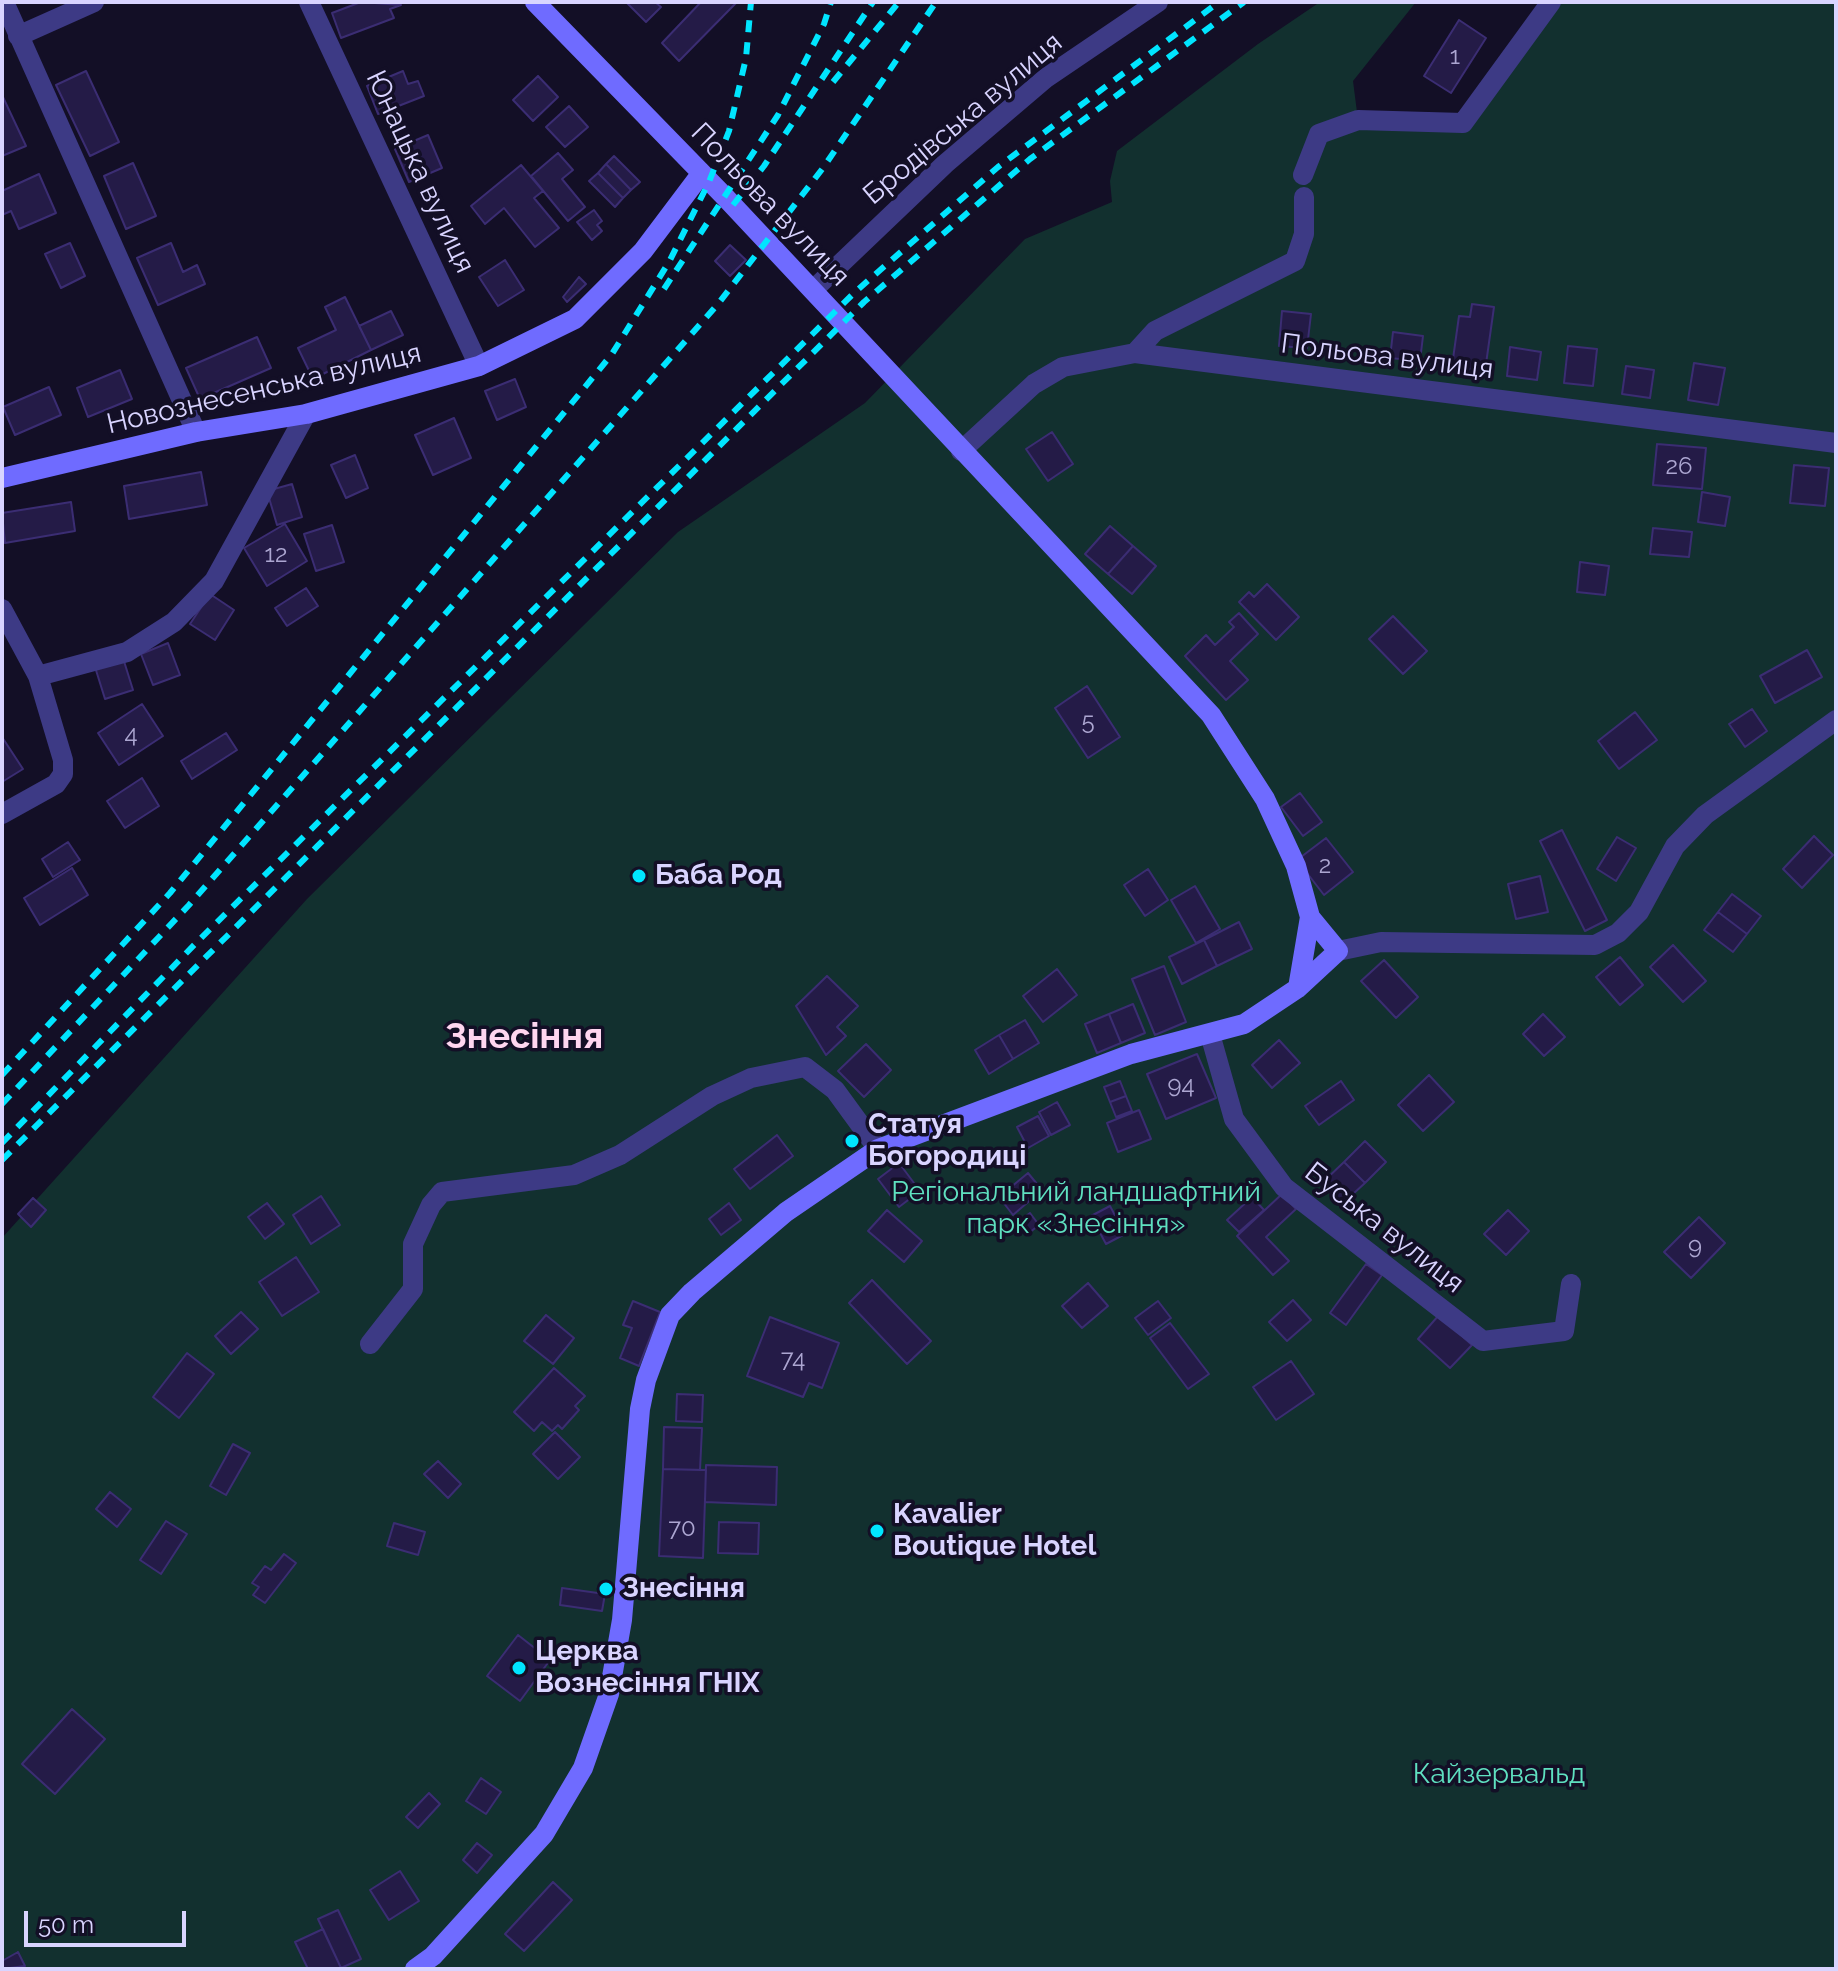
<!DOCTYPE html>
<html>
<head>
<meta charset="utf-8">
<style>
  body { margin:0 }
  #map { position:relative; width:1838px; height:1971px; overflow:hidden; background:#130f26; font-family:Raleway,sans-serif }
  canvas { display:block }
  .frame { position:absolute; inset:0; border:4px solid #d9d4ff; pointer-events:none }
  .scale { position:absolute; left:24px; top:1911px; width:162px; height:36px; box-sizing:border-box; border:4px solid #d9d4ff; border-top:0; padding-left:10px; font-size:24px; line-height:28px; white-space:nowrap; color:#d9d4ff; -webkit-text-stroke:6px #130f26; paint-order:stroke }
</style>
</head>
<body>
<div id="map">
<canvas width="1838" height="1971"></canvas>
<div class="frame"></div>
<div class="scale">50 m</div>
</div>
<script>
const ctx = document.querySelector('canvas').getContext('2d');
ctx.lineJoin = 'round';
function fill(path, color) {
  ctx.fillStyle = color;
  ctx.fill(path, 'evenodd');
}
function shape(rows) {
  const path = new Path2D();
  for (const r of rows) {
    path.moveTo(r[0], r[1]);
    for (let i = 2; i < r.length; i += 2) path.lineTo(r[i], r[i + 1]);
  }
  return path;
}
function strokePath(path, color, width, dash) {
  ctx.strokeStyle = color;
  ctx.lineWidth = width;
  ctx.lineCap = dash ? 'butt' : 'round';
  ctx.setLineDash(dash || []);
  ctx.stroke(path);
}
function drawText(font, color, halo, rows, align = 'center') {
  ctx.font = font + ' Raleway,sans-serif';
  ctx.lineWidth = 7;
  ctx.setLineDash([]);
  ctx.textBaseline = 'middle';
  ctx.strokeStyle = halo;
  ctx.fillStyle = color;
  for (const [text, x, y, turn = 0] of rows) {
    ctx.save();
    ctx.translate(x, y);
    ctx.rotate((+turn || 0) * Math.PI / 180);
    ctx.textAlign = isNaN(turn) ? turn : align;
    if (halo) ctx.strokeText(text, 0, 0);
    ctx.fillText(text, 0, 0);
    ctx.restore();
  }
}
fill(shape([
  [1320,2,1416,2,1353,81,1358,120,1473,118,1540,2,1836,2,1836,1969,2,1969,2,1238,307,899,678,532,865,403,1025,239,1112,202,1110,181,1117,151,1258,44]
]), '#12302f');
const building = shape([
  [361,2,401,5,390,9,394,18,341,38,332,13,361,2],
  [626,2,655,2,661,7,646,22,626,2],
  [701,2,737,2,679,61,662,43,701,2],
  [1459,20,1486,38,1451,93,1424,76,1459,20],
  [86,71,119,142,90,156,56,85,86,71],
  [403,71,408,84,418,81,424,96,378,114,367,86,403,71],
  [538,76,558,97,533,121,513,100,538,76],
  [2,95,26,146,2,156,2,95],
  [569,106,588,127,565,147,546,127,569,106],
  [428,135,442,168,409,182,395,149,428,135],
  [558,153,573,170,562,179,585,207,568,221,531,176,558,153],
  [614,156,640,182,631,190,606,164,614,156],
  [133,163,156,216,126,229,104,176,133,163],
  [606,164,631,190,623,198,598,173,606,164],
  [521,165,543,191,534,198,559,228,535,247,504,208,485,224,471,206,521,165],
  [598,173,623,198,615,207,589,181,598,173],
  [39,174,56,213,19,229,11,211,2,215,2,191,39,174],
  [594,210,602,221,597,225,602,231,592,240,577,222,594,210],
  [70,243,85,276,61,288,45,254,70,243],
  [171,243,183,272,197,265,205,284,158,305,137,258,171,243],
  [730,245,746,260,730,276,715,261,730,245],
  [505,260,524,290,498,306,479,277,505,260],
  [579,277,586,284,567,302,563,297,579,277],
  [345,297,371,350,313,379,298,348,336,330,325,307,345,297],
  [1472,304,1494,307,1485,371,1452,366,1459,316,1470,317,1472,304],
  [391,311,403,335,371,350,359,326,391,311],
  [1282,311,1311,314,1307,348,1279,346,1282,311],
  [1393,332,1423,336,1420,361,1390,358,1393,332],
  [257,337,271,368,200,399,186,368,257,337],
  [1568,346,1597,349,1593,386,1564,383,1568,346],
  [1510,347,1541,352,1537,380,1507,376,1510,347],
  [1694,363,1725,368,1718,405,1688,400,1694,363],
  [1626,366,1654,370,1650,398,1622,394,1626,366],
  [120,370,132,399,88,417,77,388,120,370],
  [515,379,526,407,497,420,485,391,515,379],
  [49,387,61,415,15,435,3,407,49,387],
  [454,418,471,458,433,475,415,435,454,418],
  [1052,432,1073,464,1048,481,1026,449,1052,432],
  [1657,444,1706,448,1702,489,1653,485,1657,444],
  [355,455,368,488,346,498,331,465,355,455],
  [1794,465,1829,468,1825,506,1790,503,1794,465],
  [201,472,207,505,129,519,124,486,201,472],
  [292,484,302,517,277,525,267,491,292,484],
  [1702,492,1730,497,1725,526,1698,522,1702,492],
  [71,502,75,531,5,543,2,513,71,502],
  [285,524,307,561,267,586,244,548,285,524],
  [332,525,344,562,316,571,304,534,332,525],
  [1110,526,1133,546,1108,574,1085,554,1110,526],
  [1653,528,1692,532,1689,557,1650,554,1653,528],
  [1133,546,1156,566,1132,594,1108,574,1133,546],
  [1580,562,1609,566,1605,595,1577,592,1580,562],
  [1267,584,1299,617,1276,640,1239,602,1249,592,1254,597,1267,584],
  [306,588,318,606,287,626,275,608,306,588],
  [210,594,234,610,215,640,190,624,210,594],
  [1239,613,1258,634,1230,661,1248,680,1226,700,1185,656,1206,635,1215,645,1234,627,1229,622,1239,613],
  [1393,616,1427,651,1403,674,1369,639,1393,616],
  [168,643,180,675,153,685,141,654,168,643],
  [1807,650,1822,677,1775,703,1760,676,1807,650],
  [123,658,133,690,105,699,95,667,123,658],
  [1087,686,1120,737,1088,758,1055,708,1087,686],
  [142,704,163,736,119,765,98,733,142,704],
  [1752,709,1767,731,1745,747,1729,724,1752,709],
  [1635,712,1657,740,1619,769,1598,741,1635,712],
  [226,733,237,750,192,779,181,761,226,733],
  [2,737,23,769,2,782,2,737],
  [142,778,159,806,125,828,107,801,142,778],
  [1300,793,1322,822,1303,836,1281,807,1300,793],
  [1562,830,1607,920,1585,931,1540,841,1562,830],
  [1814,836,1833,855,1802,888,1783,869,1814,836],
  [1617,837,1636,848,1616,881,1597,869,1617,837],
  [1326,838,1353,872,1324,895,1297,860,1326,838],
  [68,842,80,860,53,877,42,859,68,842],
  [72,868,88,895,40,925,24,898,72,868],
  [1148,869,1168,900,1145,916,1124,885,1148,869],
  [1540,876,1548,912,1516,919,1508,884,1540,876],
  [1195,886,1220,929,1196,943,1171,900,1195,886],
  [1732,894,1761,916,1747,934,1718,912,1732,894],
  [1718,912,1747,934,1733,952,1704,930,1718,912],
  [1239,922,1252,949,1217,966,1204,940,1239,922],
  [1204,940,1217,966,1182,984,1169,957,1204,940],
  [1673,945,1706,981,1683,1002,1650,967,1673,945],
  [1620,957,1643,985,1620,1005,1596,977,1620,957],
  [1384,960,1418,997,1396,1018,1361,981,1384,960],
  [1164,966,1186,1022,1155,1035,1132,979,1164,966],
  [1057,969,1077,995,1043,1022,1023,996,1057,969],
  [827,976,858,1006,837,1027,846,1036,826,1055,796,1006,827,976],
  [1133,1004,1145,1033,1121,1043,1109,1014,1133,1004],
  [1109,1014,1121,1043,1097,1053,1085,1024,1109,1014],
  [1543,1014,1565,1037,1544,1056,1523,1034,1543,1014],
  [1025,1020,1039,1043,1013,1059,999,1035,1025,1020],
  [999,1035,1013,1059,989,1074,975,1050,999,1035],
  [1279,1040,1300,1063,1272,1088,1252,1065,1279,1040],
  [866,1044,891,1070,864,1097,838,1071,866,1044],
  [1197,1054,1216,1098,1166,1119,1147,1074,1197,1054],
  [1429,1075,1454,1102,1423,1131,1398,1105,1429,1075],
  [1120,1081,1126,1096,1110,1102,1104,1087,1120,1081],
  [1341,1081,1354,1100,1319,1125,1305,1106,1341,1081],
  [1126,1096,1132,1111,1116,1117,1110,1102,1126,1096],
  [1057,1102,1070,1125,1051,1135,1039,1112,1057,1102],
  [1139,1110,1151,1139,1118,1152,1107,1123,1139,1110],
  [1038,1116,1049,1136,1028,1148,1017,1127,1038,1116],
  [777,1135,793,1156,750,1189,734,1169,777,1135],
  [1365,1141,1386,1162,1365,1183,1344,1162,1365,1141],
  [1344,1162,1365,1183,1342,1204,1322,1183,1344,1162],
  [899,1163,920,1191,899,1207,878,1179,899,1163],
  [1028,1173,1042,1190,1013,1215,999,1197,1028,1173],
  [1282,1194,1296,1209,1266,1237,1289,1261,1273,1275,1237,1236,1282,1194],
  [321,1196,340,1225,311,1244,293,1215,321,1196],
  [1252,1197,1264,1210,1239,1232,1227,1220,1252,1197],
  [33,1198,46,1210,31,1227,18,1214,33,1198],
  [267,1203,284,1224,265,1239,248,1217,267,1203],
  [729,1203,741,1220,721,1235,709,1219,729,1203],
  [1110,1206,1125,1234,1106,1244,1091,1216,1110,1206],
  [887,1210,922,1241,904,1262,868,1231,887,1210],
  [1508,1210,1529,1231,1506,1255,1484,1234,1508,1210],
  [1030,1213,1039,1225,1029,1233,1019,1221,1030,1213],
  [1699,1217,1725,1243,1691,1278,1664,1252,1699,1217],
  [296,1257,319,1292,282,1316,259,1282,296,1257],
  [1366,1264,1382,1275,1346,1325,1330,1313,1366,1264],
  [872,1280,931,1341,907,1364,849,1303,872,1280],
  [1088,1283,1108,1306,1082,1328,1062,1306,1088,1283],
  [1293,1300,1311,1320,1287,1341,1269,1322,1293,1300],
  [633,1301,660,1312,639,1366,620,1358,632,1328,623,1325,633,1301],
  [1158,1301,1171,1318,1148,1335,1135,1318,1158,1301],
  [241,1312,258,1329,231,1354,215,1336,241,1312],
  [546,1315,574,1338,553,1364,524,1341,546,1315],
  [1439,1315,1472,1345,1450,1368,1418,1339,1439,1315],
  [770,1317,839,1343,822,1388,809,1383,803,1397,747,1376,770,1317],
  [1170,1323,1209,1374,1188,1389,1150,1338,1170,1323],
  [187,1353,214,1374,179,1418,153,1397,187,1353],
  [1291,1361,1314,1394,1276,1420,1253,1387,1291,1361],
  [554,1368,585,1396,575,1406,579,1410,562,1429,558,1425,552,1431,542,1422,534,1431,514,1412,554,1368],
  [677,1394,703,1395,702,1422,676,1421,677,1394],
  [664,1427,702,1428,700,1470,663,1469,664,1427],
  [555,1432,580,1457,558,1479,533,1454,555,1432],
  [233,1444,250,1453,226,1495,210,1486,233,1444],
  [438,1461,461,1484,448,1498,424,1474,438,1461],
  [706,1465,777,1467,776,1505,705,1502,706,1465],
  [663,1469,706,1470,703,1558,659,1556,663,1469],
  [110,1492,131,1509,117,1527,96,1509,110,1492],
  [166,1521,187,1534,161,1574,140,1560,166,1521],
  [719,1522,759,1523,758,1554,718,1553,719,1522],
  [394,1523,425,1532,418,1555,387,1546,394,1523],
  [284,1554,296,1563,265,1603,253,1595,259,1587,252,1583,265,1566,271,1570,284,1554],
  [562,1588,605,1594,602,1611,560,1605,562,1588],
  [518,1635,550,1660,520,1701,487,1676,518,1635],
  [72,1709,105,1739,55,1794,22,1764,72,1709],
  [481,1778,501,1792,486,1814,466,1801,481,1778],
  [429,1793,440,1804,418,1828,406,1817,429,1793],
  [477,1843,492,1855,477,1873,463,1860,477,1843],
  [400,1871,419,1901,389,1920,370,1890,400,1871],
  [553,1882,572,1900,524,1951,505,1934,553,1882],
  [338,1910,361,1959,341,1968,318,1919,338,1910],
  [323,1929,341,1968,339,1969,308,1969,295,1942,323,1929],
  [18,1952,25,1966,2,1969,2,1961,18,1952]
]);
fill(building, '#241b47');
strokePath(building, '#3b2d73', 2);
strokePath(shape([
  [4,2,196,432],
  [309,2,479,366],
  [18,36,94,2],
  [1303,175,1319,134,1358,120,1463,123,1551,2],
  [813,290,945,164,1046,78,1158,2],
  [1135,353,1155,331,1295,261,1304,234,1304,197],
  [961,451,1034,384,1063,367,1135,353,1836,443],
  [2,609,38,676,63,760,63,774,56,784,2,814],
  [38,676,127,652,174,622,214,581,306,414],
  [1338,951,1381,942,1595,945,1618,933,1639,912,1675,846,1705,815,1836,720],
  [1210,1034,1234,1119,1284,1187,1483,1341,1564,1331,1571,1284],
  [370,1344,413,1289,413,1244,431,1205,442,1192,574,1175,620,1155,712,1096,751,1078,805,1067,835,1090,878,1149]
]), '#3d3a85', 20);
strokePath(shape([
  [2,478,196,432,306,414,479,366,575,319,643,251,701,174],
  [1298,988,1310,917],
  [415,1969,433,1956,544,1834,583,1768,609,1694,622,1620,640,1409,646,1380,670,1315,692,1292,786,1212,878,1149,1131,1054,1244,1024,1298,988,1338,951,1310,917,1296,866,1265,799,1211,715,726,198,535,2]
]), '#6f6bff', 20);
strokePath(shape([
  [833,82,899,2],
  [733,205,764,166,873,2],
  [664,289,778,115,824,24,831,2],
  [2,1075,170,893,612,354,669,262,709,182,729,131,746,58,751,2],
  [2,1104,189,905,718,304,823,168,936,2],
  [2,1143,197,942,854,293,998,167,1219,2],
  [2,1160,864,302,1030,159,1244,2]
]), '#00e5ff', 6, [12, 10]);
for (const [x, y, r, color] of [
  [639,876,8,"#00e5ff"],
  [852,1141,8,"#00e5ff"],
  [877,1531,8,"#00e5ff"],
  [606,1589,8,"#00e5ff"],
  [519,1668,8,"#00e5ff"]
]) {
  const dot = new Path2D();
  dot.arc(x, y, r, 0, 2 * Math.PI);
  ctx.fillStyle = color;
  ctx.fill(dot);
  strokePath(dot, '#130f26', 3);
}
drawText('24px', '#aca6d1', null, [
  ["1",1455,57],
  ["26",1679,467],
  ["12",276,555],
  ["5",1088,722],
  ["4",131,735],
  ["2",1325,866],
  ["94",1181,1086],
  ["9",1695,1247],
  ["74",793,1360],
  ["70",682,1529]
]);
drawText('28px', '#d9d4ff', '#130f26', [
  ["Бродівська вулиця",963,119,-40],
  ["Юнацька вулиця",420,172,65],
  ["Польова вулиця",770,205,46],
  ["Польова вулиця",1387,357,7],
  ["Новознесенська вулиця",264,389,-13],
  ["Буська вулиця",1384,1228,38]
]);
drawText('bold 28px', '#d9d4ff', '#130f26', [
  ["Баба Род",655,876],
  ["Статуя",868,1125],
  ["Богородиці",868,1157],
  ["Kavalier",893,1515],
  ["Boutique Hotel",893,1547],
  ["Знесіння",622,1589],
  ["Церква",535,1652],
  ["Вознесіння ГНІХ",535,1684]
], 'left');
drawText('28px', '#5fe0c0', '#130f26', [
  ["Регіональний ландшафтний",1076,1193],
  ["парк «Знесіння»",1076,1225],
  ["Кайзервальд",1499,1775]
]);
drawText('bold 36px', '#ffd6f0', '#130f26', [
  ["Знесіння",524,1037]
]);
</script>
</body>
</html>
